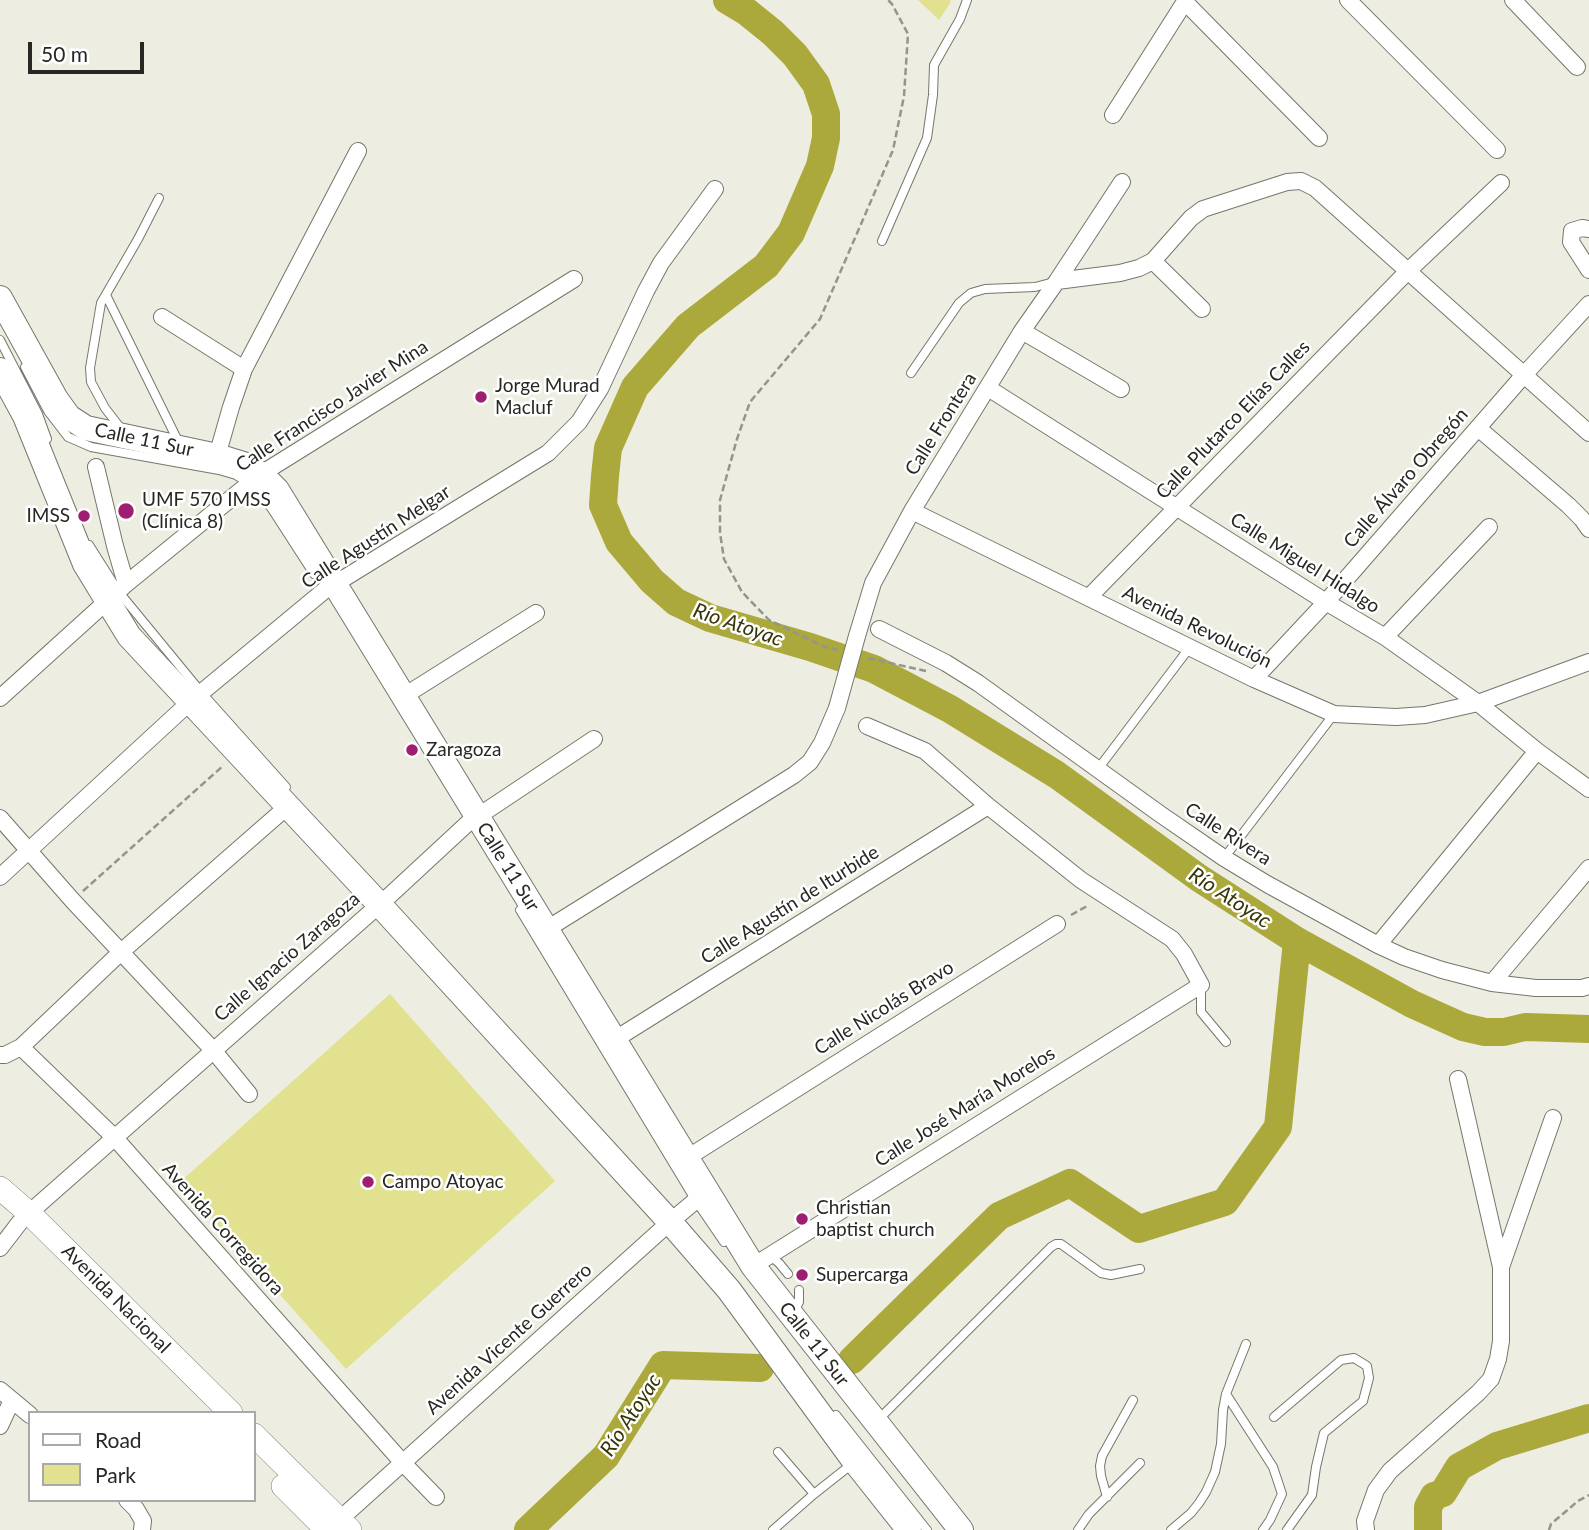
<!DOCTYPE html>
<html>
<head>
<meta charset="utf-8">
<style>
  body { margin:0 }
  #map { position:relative; width:1589px; height:1530px; overflow:hidden; background:#edeee1; font-family:Lato,sans-serif }
  canvas { display:block }
  .legend { position:absolute; left:28px; top:1411px; width:228px; height:91px; box-sizing:border-box; background:#fff; border:2px solid #a9a9a7; margin:0; padding:9px 12px; list-style:none; font-size:21px; color:#272723 }
  .legend li { display:flex; align-items:center; gap:14px; height:35px }
  .legend b { width:35px; border:2px solid #a9a9a7 }
  .scale { position:absolute; left:28px; top:42px; width:116px; height:32px; box-sizing:border-box; border:4px solid #272723; border-top:0; padding-left:9px; font-size:21px; line-height:24px; white-space:nowrap; color:#272723; -webkit-text-stroke:5px #fff; paint-order:stroke }
</style>
</head>
<body>
<div id="map">
<canvas width="1589" height="1530"></canvas>
<ul class="legend">
<li><b style="height:9px;background:#fff"></b>Road</li>
<li><b style="height:19px;background:#e1e190"></b>Park</li>
</ul>
<div class="scale">50 m</div>
</div>
<script>
const ctx = document.querySelector('canvas').getContext('2d');
ctx.lineJoin = 'round';
function fill(path, color) {
  ctx.fillStyle = color;
  ctx.fill(path, 'evenodd');
}
function shape(rows) {
  const path = new Path2D();
  for (const r of rows) {
    path.moveTo(r[0], r[1]);
    for (let i = 2; i < r.length; i += 2) path.lineTo(r[i], r[i + 1]);
  }
  return path;
}
function strokePath(path, color, width, dash) {
  ctx.strokeStyle = color;
  ctx.lineWidth = width;
  ctx.lineCap = dash ? 'butt' : 'round';
  ctx.setLineDash(dash || []);
  ctx.stroke(path);
}
function drawText(font, color, halo, rows, align = 'center') {
  ctx.font = font + ' Lato,sans-serif';
  ctx.lineWidth = 5;
  ctx.setLineDash([]);
  ctx.textBaseline = 'middle';
  ctx.strokeStyle = halo;
  ctx.fillStyle = color;
  for (const [text, x, y, turn = 0] of rows) {
    ctx.save();
    ctx.translate(x, y);
    ctx.rotate((+turn || 0) * Math.PI / 180);
    ctx.textAlign = isNaN(turn) ? turn : align;
    if (halo) ctx.strokeText(text, 0, 0);
    ctx.fillText(text, 0, 0);
    ctx.restore();
  }
}
fill(shape([
  [918,0,950,0,951,2,939,20],
  [390,994,555,1181,346,1369,180,1182]
]), '#e1e190');
strokePath(shape([
  [727,0,747,12,773,33,795,55,816,84,826,114,826,138,820,166,791,233,766,266,688,326,635,387,608,448,605,476,603,505,619,542,652,581,676,602,710,618,810,647,874,669,950,709,1057,775,1199,878,1297,941,1412,1004,1463,1027,1485,1032,1504,1032,1525,1027,1589,1029],
  [852,1360,999,1216,1070,1183,1139,1229,1225,1202,1278,1127,1297,941],
  [528,1530,606,1456,663,1365,760,1368],
  [1428,1530,1428,1507,1434,1496,1443,1493,1459,1467,1497,1446,1589,1418]
]), '#aca93c', 28);
const service = shape([
  [882,241,927,138,933,95,934,65,960,19,967,0],
  [106,295,179,443],
  [0,340,38,414,47,439],
  [25,367,48,411,68,437,91,447,219,470,236,475,249,483,260,493,272,509,314,574],
  [911,373,959,303,971,293,985,289,1035,287,1054,282],
  [122,430,105,408,91,382,90,368,101,303,138,239,159,198],
  [89,545,118,591,201,692,286,787],
  [1098,769,1190,647],
  [1224,858,1334,714],
  [520,910,696,1201,724,1242],
  [1201,985,1201,1012,1226,1042],
  [769,1255,779,1263,788,1274],
  [793,1313,799,1302,799,1290],
  [1226,1394,1273,1467,1282,1494,1270,1520,1263,1530],
  [836,1415,927,1530],
  [1274,1417,1341,1360,1354,1358,1367,1366,1369,1378,1363,1401,1324,1433,1316,1467,1312,1495,1287,1530],
  [879,1419,1051,1247,1056,1244,1061,1244,1101,1273,1111,1275,1140,1269],
  [778,1452,814,1494],
  [1107,1497,1101,1476,1100,1466,1102,1456,1133,1400],
  [773,1530,814,1494,852,1464],
  [1078,1530,1089,1514,1140,1463],
  [1171,1530,1191,1513,1199,1503,1206,1492,1215,1472,1221,1444,1223,1410,1226,1394,1246,1344]
]);
const minor = shape([
  [1348,0,1497,150],
  [1513,0,1577,67],
  [1185,2,1319,138],
  [1113,115,1186,0],
  [1589,229,1582,228,1572,231,1571,242,1589,270],
  [1153,261,1202,309],
  [1057,281,1120,273,1139,268,1153,261,1191,218,1203,209,1287,182,1301,181,1315,188,1589,433],
  [162,317,244,369],
  [1022,331,1121,389],
  [988,388,1326,602,1385,637,1478,703,1537,751,1589,789],
  [1478,428,1568,505,1582,519,1589,529],
  [217,456,231,407,244,369,358,151],
  [96,467,115,546,126,584],
  [912,511,1254,679,1334,714,1396,717,1425,715,1478,703,1589,662],
  [1089,597,1407,272,1501,183],
  [879,629,946,663,978,683,1160,814,1224,858,1267,884,1378,945,1404,957,1442,970,1492,983,1536,988,1582,988,1589,986],
  [857,636,873,583,912,511,1022,331,1057,281,1122,182],
  [1385,637,1489,527],
  [1254,679,1326,602,1523,376,1589,304],
  [404,696,536,613],
  [0,698,126,584,261,474,574,279],
  [0,818,73,901,213,1050,249,1094],
  [0,877,190,702,325,590,548,453,579,422,600,389,646,291,661,263,715,189],
  [547,929,794,775,810,762,822,743,837,708],
  [1378,945,1537,751],
  [1492,983,1589,868],
  [614,1040,988,806],
  [21,1047,115,1138,403,1463,436,1497],
  [0,1055,5,1055,21,1047,121,952,288,806],
  [1458,1079,1501,1267],
  [687,1158,1057,924],
  [0,1248,20,1222,37,1206,387,898,468,823,594,739],
  [753,1266,1201,985,1184,954,1172,939,1081,880,988,806,925,751,867,726],
  [0,1390,30,1415],
  [0,1426,12,1400],
  [127,1500,136,1509,143,1521,142,1530],
  [334,1528,348,1512,670,1222,707,1191],
  [1366,1530,1365,1521,1376,1490,1390,1471,1478,1393,1491,1379,1498,1359,1501,1341,1501,1267,1553,1118]
]);
const secondary = shape([
  [0,1188,30,1214,231,1413],
  [254,1435,350,1530],
  [283,1486,327,1530]
]);
const primary = shape([
  [0,298,56,399,69,417,86,428,217,456,243,464,261,474,277,490,753,1266,961,1530],
  [0,370,25,416,85,564,129,636,379,904,670,1222,729,1290,855,1462,909,1530]
]);
strokePath(service, '#76766b', 10);
strokePath(minor, '#76766b', 18);
strokePath(secondary, '#76766b', 24);
strokePath(primary, '#76766b', 26);
strokePath(shape([
  [838,650,825,647,769,620,742,592,724,559,720,533,720,500,737,439,750,402,820,319,893,150,904,96,908,34,892,4,888,0],
  [868,658,926,671],
  [83,891,224,765],
  [1071,915,1089,905],
  [1549,1530,1551,1524,1578,1501,1589,1495]
]), '#94958c', 2.5, [7, 3.5]);
strokePath(service, '#fff', 8);
strokePath(minor, '#fff', 16);
strokePath(secondary, '#fff', 23);
strokePath(primary, '#fff', 24);
const minorBridge = shape([
  [837,708,857,636]
]);
strokePath(minorBridge, '#76766b', 18, []);
strokePath(minorBridge, '#fff', 16);
for (const [x, y, r, color] of [
  [481,397,7,"#9e1e71"],
  [126,511,9,"#9e1e71"],
  [84,516,7,"#9e1e71"],
  [412,750,7,"#9e1e71"],
  [368,1182,7,"#9e1e71"],
  [802,1219,7,"#9e1e71"],
  [802,1275,7,"#9e1e71"]
]) {
  const dot = new Path2D();
  dot.arc(x, y, r, 0, 2 * Math.PI);
  ctx.fillStyle = color;
  ctx.fill(dot);
  strokePath(dot, '#fff', 2.5);
}
drawText('19px', '#272723', '#fff', [
  ["Jorge Murad",495,386],
  ["Macluf",495,408],
  ["UMF 570 IMSS",142,500],
  ["(Clínica 8)",142,522],
  ["IMSS",70,516,"right"],
  ["Zaragoza",426,750],
  ["Campo Atoyac",382,1182],
  ["Christian",816,1208],
  ["baptist church",816,1230],
  ["Supercarga",816,1275]
], 'left');
drawText('19px', '#272723', '#fff', [
  ["Calle Francisco Javier Mina",332,406,-33],
  ["Calle Plutarco Elías Calles",1233,420,-46],
  ["Calle Frontera",941,424,-58],
  ["Calle 11 Sur",144,440,12],
  ["Calle Álvaro Obregón",1406,478,-49],
  ["Calle Agustín Melgar",376,537,-33],
  ["Calle Miguel Hidalgo",1305,563,32],
  ["Avenida Revolución",1197,627,26],
  ["Calle Rivera",1228,834,33],
  ["Calle 11 Sur",508,867,58],
  ["Calle Agustín de Iturbide",790,905,-32],
  ["Calle Ignacio Zaragoza",287,957,-41],
  ["Calle Nicolás Bravo",884,1008,-32],
  ["Calle José María Morelos",965,1107,-32],
  ["Avenida Corregidora",223,1229,48],
  ["Avenida Nacional",116,1299,45],
  ["Avenida Vicente Guerrero",509,1339,-42],
  ["Calle 11 Sur",814,1344,52]
]);
drawText('italic 21px', '#373607', '#fff', [
  ["Río Atoyac",738,625,19],
  ["Río Atoyac",1230,898,33],
  ["Río Atoyac",631,1415,-57]
]);
</script>
</body>
</html>
